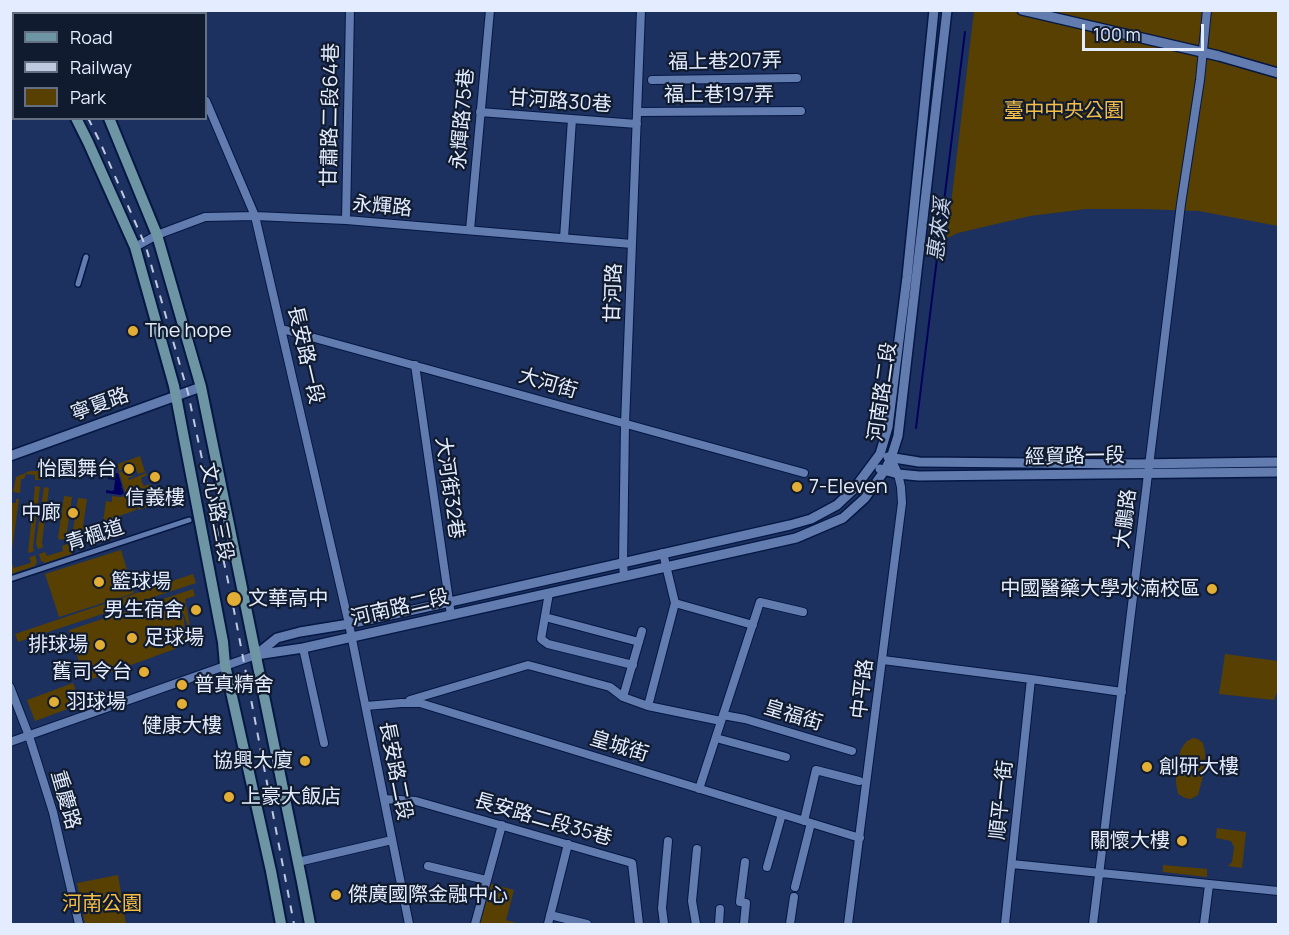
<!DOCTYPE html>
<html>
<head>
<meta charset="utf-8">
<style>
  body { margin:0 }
  #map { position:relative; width:1289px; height:935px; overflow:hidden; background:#1c315f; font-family:Manrope,sans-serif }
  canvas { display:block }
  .frame { position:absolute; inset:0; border:12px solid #e4edff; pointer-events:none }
  .legend { position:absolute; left:12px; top:12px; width:195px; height:108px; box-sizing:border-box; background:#111b2f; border:2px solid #656f82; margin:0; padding:8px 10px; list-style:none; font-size:18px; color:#e4edff }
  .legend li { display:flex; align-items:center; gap:12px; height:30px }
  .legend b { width:30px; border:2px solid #656f82 }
  .scale { position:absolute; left:1082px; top:24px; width:122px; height:27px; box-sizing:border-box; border:3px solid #e4edff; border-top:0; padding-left:8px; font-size:18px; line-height:21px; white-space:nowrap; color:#e4edff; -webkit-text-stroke:4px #111b2f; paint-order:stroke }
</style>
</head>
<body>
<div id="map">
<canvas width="1289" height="935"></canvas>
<div class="frame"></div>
<ul class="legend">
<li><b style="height:8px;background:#6e95a4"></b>Road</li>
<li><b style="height:8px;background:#bfcae1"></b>Railway</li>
<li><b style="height:16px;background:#584002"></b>Park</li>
</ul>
<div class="scale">100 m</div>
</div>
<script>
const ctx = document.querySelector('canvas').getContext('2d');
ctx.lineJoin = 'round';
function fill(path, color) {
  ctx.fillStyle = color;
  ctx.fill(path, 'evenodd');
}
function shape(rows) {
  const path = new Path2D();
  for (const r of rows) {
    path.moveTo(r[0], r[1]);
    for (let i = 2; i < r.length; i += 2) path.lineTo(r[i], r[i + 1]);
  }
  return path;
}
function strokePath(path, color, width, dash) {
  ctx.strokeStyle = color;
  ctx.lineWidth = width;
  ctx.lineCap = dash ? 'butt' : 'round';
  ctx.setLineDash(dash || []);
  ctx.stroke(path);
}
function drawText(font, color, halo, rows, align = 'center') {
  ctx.font = font + ' Manrope,"Noto Sans TC",sans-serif';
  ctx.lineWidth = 4.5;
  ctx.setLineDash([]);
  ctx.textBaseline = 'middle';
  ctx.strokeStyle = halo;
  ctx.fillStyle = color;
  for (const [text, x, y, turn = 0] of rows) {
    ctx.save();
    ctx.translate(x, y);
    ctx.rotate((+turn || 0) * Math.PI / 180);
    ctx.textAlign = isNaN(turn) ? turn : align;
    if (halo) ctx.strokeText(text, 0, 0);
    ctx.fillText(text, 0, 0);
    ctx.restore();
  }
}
fill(shape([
  [974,11,1278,11,1278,226,1199,211,1142,209,1086,209,1030,216,958,233,947,238],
  [140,456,145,472,138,474,134,465,132,464,122,467,122,470,119,471,118,464],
  [30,471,39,471,42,476,41,480,35,480,35,475,26,474,24,479,21,479,20,493,13,492,16,477],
  [123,471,124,473,134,476,128,478,129,480,146,473,147,475,141,478,143,485,145,486,150,484,157,504,138,510,132,492,136,510,103,522,106,501,112,502,112,496,121,497,126,495,119,472],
  [35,486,40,487,33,547,34,551,28,553],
  [44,487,49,488,42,542,43,547,38,549,36,543],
  [64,496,72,497,67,531,69,537,60,540,58,538],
  [78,498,87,499,83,526,86,529,87,532,75,536,73,530],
  [16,499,19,499,12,550,11,550,11,512,12,503,16,503],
  [71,543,73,549,72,554,45,563,41,561,39,554,45,552,47,556,63,551,62,546],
  [121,550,134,593,59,617,45,574],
  [35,555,37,562,35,566,11,574,11,564,12,564,14,568,30,563,31,561,29,558],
  [193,574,196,583,18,642,15,634],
  [193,589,195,596,185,599,190,626,188,626,184,615,176,607,166,604,175,608,184,618,185,639,181,645,175,649,106,674,102,674,106,675,85,681,69,630],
  [1225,654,1278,661,1278,690,1274,700,1219,694],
  [73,683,81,704,35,721,27,700],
  [1193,738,1198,739,1203,743,1205,752,1205,769,1198,795,1191,799,1185,798,1178,794,1176,783,1176,766,1181,749,1187,741],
  [1217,828,1246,832,1242,868,1228,866,1232,862,1234,847,1231,841,1216,838],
  [1163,865,1207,869,1207,877,1163,872],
  [118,875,126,924,85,924,77,883],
  [488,883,514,890,506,920,520,924,478,924]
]), '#584002');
fill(shape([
  [118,473,122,486,121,487,122,488,124,493,121,495,106,493,106,490,112,491,114,490,115,480,108,479,108,475]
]), '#00005e');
strokePath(shape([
  [916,428,965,32]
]), '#00005e', 2);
const pedestrian = shape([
  [78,284,86,257],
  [10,579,189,520]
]);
const minor = shape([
  [166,10,167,14],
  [652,80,797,78],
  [206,101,255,216,349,624,409,924],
  [480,112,637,124],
  [637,112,801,111],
  [346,220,350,10],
  [470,230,490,10],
  [564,238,572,119],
  [135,247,157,235,205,217,255,216,346,220,632,244],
  [282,329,804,473],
  [415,365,451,615],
  [624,576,623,563,625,424,641,10],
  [549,593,541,639,548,644,633,665],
  [675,603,753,625],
  [545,617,639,642],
  [303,648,324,743],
  [883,660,1031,679,1122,692],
  [10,687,29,736,53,812,79,924],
  [623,697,642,631],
  [410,700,528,665,610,687,623,697,648,706,721,721],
  [366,706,401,703,420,703,860,838],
  [648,706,675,603,663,553],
  [723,715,745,719,852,751],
  [716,738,786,757],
  [10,742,256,655],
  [699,789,760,602,803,612],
  [384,799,416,801,632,863,639,924],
  [804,821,816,770,859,781],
  [298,862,392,840],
  [1012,864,1278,891],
  [428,866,486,880],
  [767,867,782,814],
  [795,887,811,823],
  [550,915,587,924],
  [475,924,502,825],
  [548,924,568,844],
  [664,924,662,908,668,841],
  [696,924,692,901,697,849],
  [719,924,720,909],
  [744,924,746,903,740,902,745,862],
  [790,924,794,897],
  [848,924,902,503,901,487,898,474,891,458],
  [1005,924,1031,679],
  [1093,924,1181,204,1200,80,1207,10],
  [1204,924,1209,885]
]);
const tertiary = shape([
  [1022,10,1219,56,1278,73],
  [29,14,36,10],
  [10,23,14,22],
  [10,456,201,387],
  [888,457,919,462,1136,464,1278,462],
  [880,469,898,474,919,476,1278,472],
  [256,655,303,648,796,538,843,518,865,498,885,470,891,458,898,436,947,10],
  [256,655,277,638,300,632,349,624,450,602,790,525,811,519,837,505,854,489,880,454,888,427,907,277,934,10]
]);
const secondary = shape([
  [18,10,20,14],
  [53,10,54,14],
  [76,118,88,142,135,247,174,386,223,642,225,665,271,871,281,924],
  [109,118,157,235,201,387,302,882,310,924]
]);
strokePath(pedestrian, '#051743', 8);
strokePath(minor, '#051743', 10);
strokePath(tertiary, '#051743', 12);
strokePath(secondary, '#051743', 14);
strokePath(pedestrian, '#627cb0', 5);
strokePath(minor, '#627cb0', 8);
strokePath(tertiary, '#627cb0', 9);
strokePath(secondary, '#6e95a4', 10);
strokePath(shape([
  [28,10,30,14],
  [88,118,100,142,146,247,188,393,232,600,294,924]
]), '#bfcae1', 2, [8, 8]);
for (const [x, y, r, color] of [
  [133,331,6,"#e3ae35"],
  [129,469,6,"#e3ae35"],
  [155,477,6,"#e3ae35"],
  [797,487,6,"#e3ae35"],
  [73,513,6,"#e3ae35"],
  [99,582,6,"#e3ae35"],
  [1212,589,6,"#e3ae35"],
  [234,599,8,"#e3ae35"],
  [196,610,6,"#e3ae35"],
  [132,638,6,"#e3ae35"],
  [100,645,6,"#e3ae35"],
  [144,672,6,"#e3ae35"],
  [182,685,6,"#e3ae35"],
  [54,702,6,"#e3ae35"],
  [182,704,6,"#e3ae35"],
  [305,761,6,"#e3ae35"],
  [1147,767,6,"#e3ae35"],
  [229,797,6,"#e3ae35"],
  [1182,841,6,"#e3ae35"],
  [336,895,6,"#e3ae35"]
]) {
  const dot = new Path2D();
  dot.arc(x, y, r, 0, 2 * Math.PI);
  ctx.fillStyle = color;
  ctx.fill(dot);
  strokePath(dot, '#111b2f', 2);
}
drawText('20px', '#e4edff', '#111b2f', [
  ["福上巷207弄",725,62,-1],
  ["福上巷197弄",719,95],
  ["甘河路30巷",560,102,4],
  ["甘肅路二段64巷",331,115,-89],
  ["永輝路75巷",463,119,-85],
  ["永輝路",382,207,5],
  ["甘河路",614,293,-88],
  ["長安路一段",305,355,77],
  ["大河街",548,384,16],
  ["河南路二段",883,392,-82],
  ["寧夏路",100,405,-20],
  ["經貿路一段",1075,457,-1],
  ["大河街32巷",449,488,82],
  ["文心路三段",216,512,79],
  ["大鵬路",1126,519,-83],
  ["青楓道",95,536,-18],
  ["河南路二段",400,608,-13],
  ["中平路",863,689,-83],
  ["皇福街",793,716,17],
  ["皇城街",619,747,17],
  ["長安路二段",395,771,79],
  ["重慶路",65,800,74],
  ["順平一街",1002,800,-84],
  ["長安路二段35巷",543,820,16]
]);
drawText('20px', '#f3bd47', '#111b2f', [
  ["臺中中央公園",1064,111],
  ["河南公園",102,904]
]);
drawText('20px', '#e4edff', '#111b2f', [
  ["The hope",145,331],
  ["怡園舞台",117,469,"right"],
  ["7-Eleven",809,487],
  ["信義樓",155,498,"center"],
  ["中廊",61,513,"right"],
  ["籃球場",111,582],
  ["中國醫藥大學水湳校區",1200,589,"right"],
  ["文華高中",248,599],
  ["男生宿舍",184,610,"right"],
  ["足球場",144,638],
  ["排球場",88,645,"right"],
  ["舊司令台",132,672,"right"],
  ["普真精舍",194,685],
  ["羽球場",66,702],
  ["健康大樓",182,726,"center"],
  ["協興大廈",293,761,"right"],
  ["創研大樓",1159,767],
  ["上豪大飯店",241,797],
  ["關懷大樓",1170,841,"right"],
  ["傑廣國際金融中心",348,895]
], 'left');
drawText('italic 21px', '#c7d4ec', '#111b2f', [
  ["惠來溪",940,230,-83]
]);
</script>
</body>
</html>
